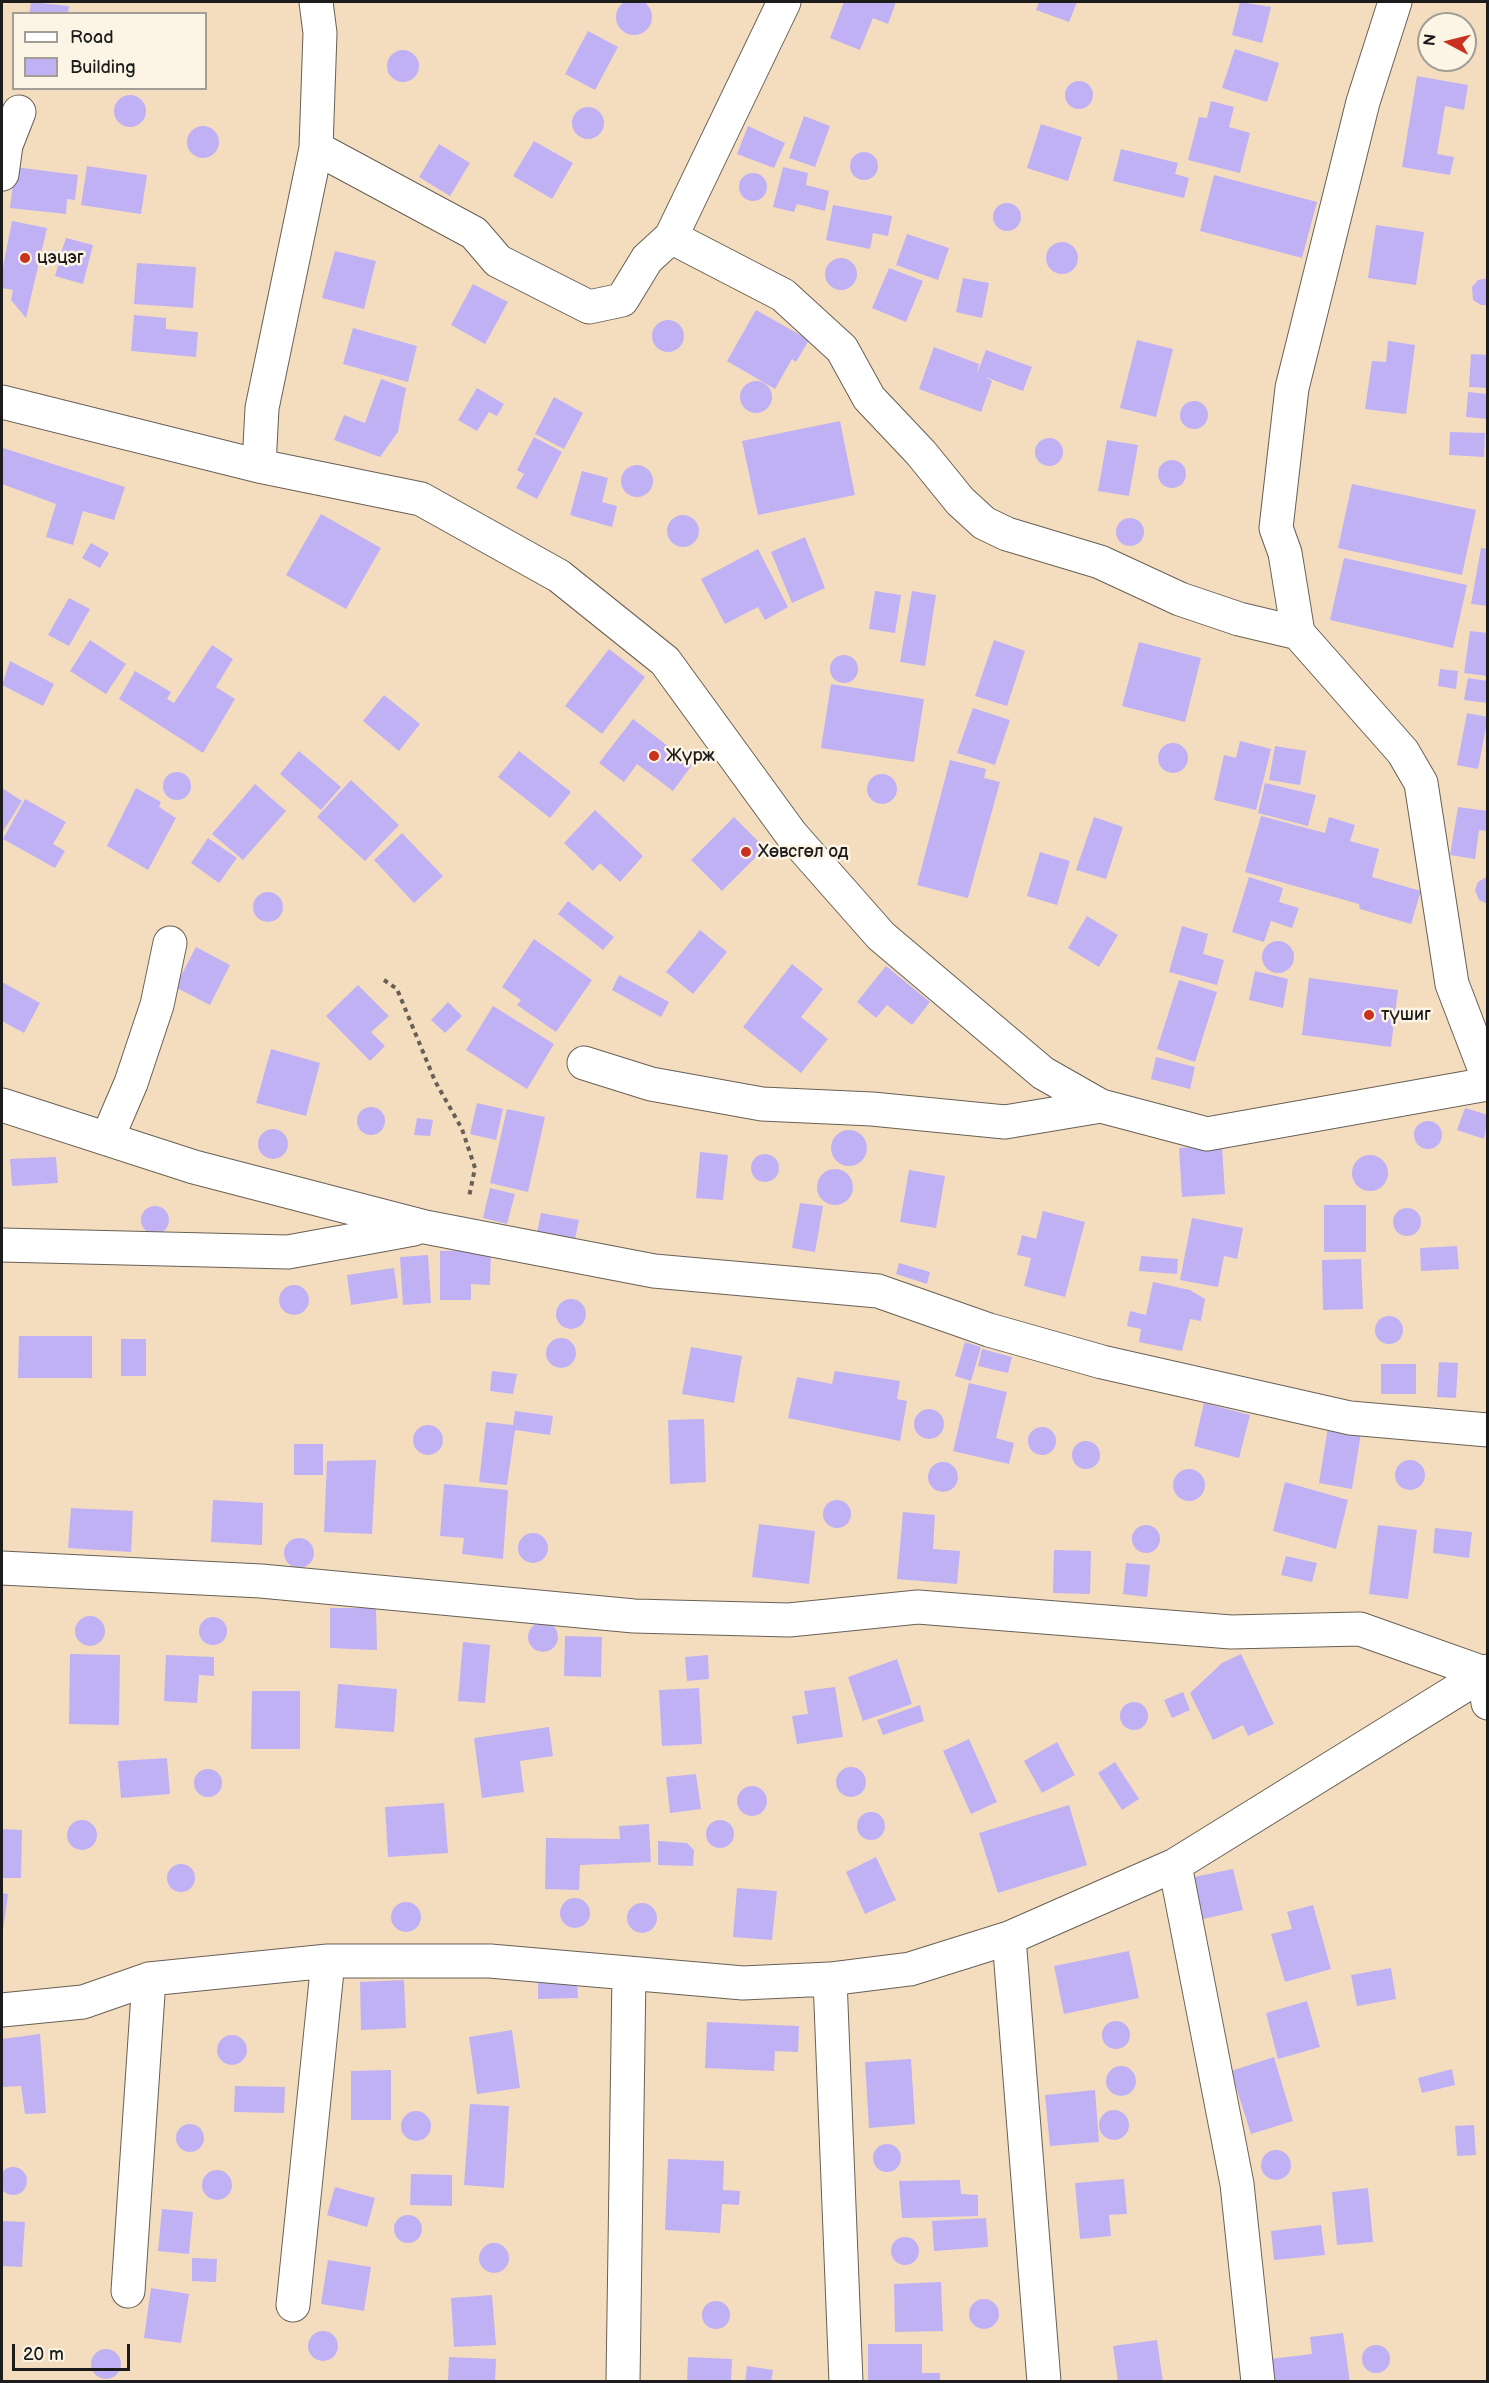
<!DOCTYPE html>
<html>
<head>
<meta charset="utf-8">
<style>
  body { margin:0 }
  #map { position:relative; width:1489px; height:2383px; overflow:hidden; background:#f4ddbf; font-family:"Balsamiq Sans",sans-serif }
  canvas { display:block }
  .frame { position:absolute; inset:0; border:3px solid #1c1c1c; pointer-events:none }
  .legend { position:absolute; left:12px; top:12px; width:195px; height:78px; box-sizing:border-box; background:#fcf5e5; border:2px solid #a29e95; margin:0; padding:8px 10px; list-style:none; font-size:18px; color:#1c1c1c }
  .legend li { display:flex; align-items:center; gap:12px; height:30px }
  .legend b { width:30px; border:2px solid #a29e95 }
  .north { position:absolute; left:1417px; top:12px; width:60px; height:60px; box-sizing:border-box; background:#fcf5e5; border:2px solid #a29e95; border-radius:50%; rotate:277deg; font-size:16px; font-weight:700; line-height:24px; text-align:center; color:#1c1c1c }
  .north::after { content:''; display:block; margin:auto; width:21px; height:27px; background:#c8321e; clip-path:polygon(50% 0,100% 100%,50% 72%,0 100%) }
  .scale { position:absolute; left:12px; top:2344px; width:118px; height:27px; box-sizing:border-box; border:3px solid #1c1c1c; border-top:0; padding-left:8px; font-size:18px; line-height:21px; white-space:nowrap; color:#1c1c1c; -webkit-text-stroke:4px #fcf5e5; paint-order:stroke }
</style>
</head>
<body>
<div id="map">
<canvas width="1489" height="2383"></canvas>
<div class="frame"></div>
<ul class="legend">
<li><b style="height:8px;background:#fff"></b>Road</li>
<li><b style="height:16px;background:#c0b1f5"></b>Building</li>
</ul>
<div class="north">N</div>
<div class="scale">20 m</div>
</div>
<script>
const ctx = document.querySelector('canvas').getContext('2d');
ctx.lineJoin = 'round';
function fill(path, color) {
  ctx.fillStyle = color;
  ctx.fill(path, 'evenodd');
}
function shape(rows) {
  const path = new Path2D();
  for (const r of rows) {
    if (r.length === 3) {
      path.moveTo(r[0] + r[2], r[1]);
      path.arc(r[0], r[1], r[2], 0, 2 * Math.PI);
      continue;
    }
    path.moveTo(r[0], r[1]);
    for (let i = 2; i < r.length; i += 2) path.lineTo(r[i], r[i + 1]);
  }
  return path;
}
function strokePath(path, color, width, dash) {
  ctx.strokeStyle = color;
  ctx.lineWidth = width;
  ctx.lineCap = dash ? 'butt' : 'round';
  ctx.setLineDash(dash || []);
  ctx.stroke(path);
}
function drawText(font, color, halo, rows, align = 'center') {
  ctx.font = font + ' "Balsamiq Sans",sans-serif';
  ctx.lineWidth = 5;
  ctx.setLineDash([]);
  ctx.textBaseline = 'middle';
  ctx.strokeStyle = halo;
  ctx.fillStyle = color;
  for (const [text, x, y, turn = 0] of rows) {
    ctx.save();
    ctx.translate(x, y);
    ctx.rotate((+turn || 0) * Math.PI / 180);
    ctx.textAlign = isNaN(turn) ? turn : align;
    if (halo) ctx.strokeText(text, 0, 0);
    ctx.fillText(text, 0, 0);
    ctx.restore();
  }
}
fill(shape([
  [634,17,18],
  [31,2,69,6,68,14,29,14],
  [844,2,896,2,888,24,873,18,860,50,830,38],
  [1039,2,1077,2,1069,22,1036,10],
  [1240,2,1271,7,1262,43,1232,35],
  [588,31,618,47,595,90,565,74],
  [1235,49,1279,63,1267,102,1222,88],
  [403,66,16],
  [1417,76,1468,85,1464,110,1445,106,1437,154,1454,157,1450,175,1402,167],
  [1079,95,14],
  [130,111,16],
  [1211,101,1234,107,1229,127,1250,133,1240,173,1188,160,1199,117,1207,118],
  [588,123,16],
  [804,116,830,126,815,167,789,158],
  [1041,124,1082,137,1068,181,1027,168],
  [748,126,785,143,774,168,737,154],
  [203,142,16],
  [534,141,573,163,552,199,513,176],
  [439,144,470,163,450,196,419,177],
  [1121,149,1178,163,1175,174,1189,178,1184,198,1113,181],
  [864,166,14],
  [87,166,147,175,141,214,81,205],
  [15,167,78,175,75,200,67,199,66,214,10,208],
  [783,167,808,173,806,185,829,191,825,211,797,204,794,212,773,207],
  [753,187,14],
  [1214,175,1317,202,1302,258,1200,231],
  [1007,217,14],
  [833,205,892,216,888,236,873,233,870,249,826,240],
  [12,221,47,228,26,318,11,300,13,290,2,288,2,272],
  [1376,225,1424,232,1416,285,1368,278],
  [907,234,949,248,938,280,896,265],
  [66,238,93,245,83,284,55,276,58,265,47,262,51,250,61,253],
  [1062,258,16],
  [335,251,376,261,364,309,322,298],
  [841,274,16],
  [137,263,196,267,193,308,134,304],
  [889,268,923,281,906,322,872,308],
  [963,278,989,283,982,318,956,312],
  [1488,278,1488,305,1481,305,1473,300,1472,287,1478,280],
  [473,284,508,302,485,344,451,325],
  [756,310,809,340,796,362,792,359,775,389,727,361],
  [134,315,166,318,166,329,198,332,196,357,131,351],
  [668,336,16],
  [353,328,417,346,408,382,343,364],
  [1137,340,1173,349,1156,417,1120,408],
  [1388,341,1415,345,1406,414,1365,409,1372,361,1386,362],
  [934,347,979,364,977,374,986,350,1032,367,1023,391,985,377,992,381,981,412,919,389],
  [1471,354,1488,355,1488,388,1469,387],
  [381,379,406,388,398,432,380,457,334,440,344,415,365,423],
  [756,397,16],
  [477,388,504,404,497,416,489,412,477,431,458,420],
  [1468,392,1488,394,1488,419,1466,417],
  [554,397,583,413,564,449,535,434],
  [1194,415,14],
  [840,421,855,495,758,515,742,441],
  [1450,432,1485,433,1484,457,1449,455],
  [534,437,562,452,537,499,516,488,524,474,517,470],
  [1049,452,14],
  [1107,440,1138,445,1129,496,1098,491],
  [3,448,125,487,114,520,83,511,73,545,46,537,56,504,2,484],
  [1172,474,14],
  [637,481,16],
  [582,471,608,478,602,502,617,506,612,527,570,515],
  [1352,484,1476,510,1462,575,1338,548],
  [321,514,381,548,346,609,286,575],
  [683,531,16],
  [1130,532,14],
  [805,537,825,588,792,603,771,552],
  [91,543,109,553,100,568,82,558],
  [1481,548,1488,549,1488,606,1471,604],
  [758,549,788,607,765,620,758,607,725,624,701,579],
  [1344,558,1467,585,1453,648,1330,620],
  [875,591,901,595,895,633,869,629],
  [912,591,936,595,925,666,900,662],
  [69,598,90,609,69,646,48,635],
  [1470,631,1488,633,1488,676,1464,673],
  [90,640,126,664,106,694,70,671],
  [994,640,1025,651,1007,706,975,696],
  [1139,642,1201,658,1185,722,1122,706],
  [212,645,233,659,216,687,235,699,203,753,119,699,135,671,171,692,167,699,174,703],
  [609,649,645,677,602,734,565,706],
  [844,669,14],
  [10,661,54,684,43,706,2,685],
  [1440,669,1458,671,1456,689,1438,686],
  [1468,678,1488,681,1488,703,1464,700],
  [831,684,924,699,914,762,821,748],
  [384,695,420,724,399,751,363,721],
  [973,708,1010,720,995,765,957,753],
  [1467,713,1488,717,1478,769,1457,765],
  [633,719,692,765,673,791,637,764,624,782,599,763],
  [1240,741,1271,749,1256,810,1214,800,1224,755,1236,758],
  [1173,758,15],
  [1275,746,1306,751,1300,785,1269,780],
  [299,751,341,787,321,810,280,774],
  [519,751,571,792,550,818,498,777],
  [950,760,986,769,984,778,1000,782,968,898,917,885],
  [177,786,14],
  [882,789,15],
  [351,780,399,825,365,861,317,817],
  [1265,783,1316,795,1308,826,1258,813],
  [255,784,286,811,243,860,212,834],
  [2,788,22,801,2,833],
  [136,788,161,802,159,807,176,818,148,870,107,846],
  [25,799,66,822,53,844,65,851,55,868,3,839],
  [1458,807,1488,811,1488,831,1479,830,1475,859,1450,855],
  [595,810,643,856,620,882,600,863,593,871,564,843],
  [1261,816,1325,833,1329,817,1355,825,1350,841,1379,849,1372,877,1421,891,1411,924,1360,909,1359,904,1245,872],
  [734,817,765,848,722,891,691,860],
  [1094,817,1123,827,1106,879,1076,870],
  [402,833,443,876,414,903,374,860],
  [208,838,237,858,219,883,191,863],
  [1040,852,1070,861,1057,905,1027,896],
  [1488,876,1488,904,1479,900,1475,890,1478,882],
  [1249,877,1283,888,1279,902,1299,908,1292,928,1271,921,1264,942,1232,932],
  [268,907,15],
  [568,901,614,937,603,950,558,914],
  [1087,916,1118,935,1099,967,1068,948],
  [1182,926,1208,934,1203,954,1224,960,1217,985,1169,972],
  [700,930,727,952,693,994,666,972],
  [534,939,592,980,556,1032,517,1005,521,1000,502,987],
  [1278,957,16],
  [196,947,230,965,210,1005,175,987],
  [792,964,823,989,801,1017,828,1039,801,1073,743,1027],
  [886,966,930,1002,912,1025,887,1005,876,1018,857,1002],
  [1255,971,1288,979,1283,1008,1249,1000],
  [619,975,669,1002,661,1017,612,990],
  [1309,978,1398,990,1391,1047,1302,1035],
  [1179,980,1217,992,1195,1062,1157,1049],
  [2,982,40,1003,24,1033,2,1021],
  [358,985,389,1016,371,1032,385,1046,370,1061,326,1016],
  [448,1002,462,1016,445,1033,431,1020],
  [493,1006,554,1044,527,1089,466,1050],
  [271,1049,320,1063,306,1116,256,1103],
  [1156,1057,1195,1067,1190,1089,1151,1079],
  [477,1103,503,1109,496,1140,470,1134],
  [371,1121,14],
  [1465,1108,1488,1115,1484,1139,1457,1130],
  [507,1109,545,1117,528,1192,490,1183],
  [417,1118,433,1120,430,1136,414,1135],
  [1428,1135,14],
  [273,1144,15],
  [849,1148,18],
  [1222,1145,1225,1194,1182,1197,1179,1148],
  [700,1152,728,1155,723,1200,696,1198],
  [765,1168,14],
  [1370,1173,18],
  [56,1157,58,1183,12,1186,10,1159],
  [835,1187,18],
  [909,1170,945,1176,936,1228,900,1222],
  [490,1188,515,1194,507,1224,483,1218],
  [800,1203,823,1206,815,1252,792,1248],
  [1324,1205,1366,1205,1366,1252,1324,1252],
  [155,1220,14],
  [1407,1222,14],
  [1043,1211,1085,1222,1065,1297,1024,1286,1031,1258,1017,1255,1022,1235,1036,1239],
  [541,1213,579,1220,575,1239,537,1233],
  [1192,1218,1243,1228,1237,1259,1224,1256,1218,1287,1180,1280],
  [1457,1246,1459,1269,1421,1271,1420,1248],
  [491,1250,490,1285,471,1284,471,1300,440,1300,440,1251],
  [428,1255,431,1303,403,1305,400,1257],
  [1141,1256,1178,1259,1177,1274,1139,1271],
  [1361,1259,1363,1309,1323,1310,1322,1260],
  [899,1263,930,1272,927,1284,896,1274],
  [394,1268,398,1298,351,1305,347,1275],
  [1153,1282,1190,1290,1205,1299,1201,1321,1190,1319,1182,1351,1139,1342,1141,1329,1127,1326,1130,1311,1146,1315],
  [294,1300,15],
  [571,1314,15],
  [1389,1330,14],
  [19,1336,92,1336,92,1378,18,1378],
  [561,1353,15],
  [121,1339,146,1339,146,1376,121,1376],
  [965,1342,981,1347,971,1381,955,1376],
  [691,1347,742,1356,734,1403,682,1394],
  [982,1349,1012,1357,1008,1373,978,1366],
  [1439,1362,1458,1363,1456,1398,1437,1397],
  [1381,1364,1416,1364,1416,1394,1381,1394],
  [492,1371,517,1374,513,1394,490,1391],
  [835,1371,900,1381,897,1399,907,1401,900,1441,788,1418,797,1377,832,1384],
  [969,1383,1007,1392,996,1438,1014,1443,1009,1464,953,1451],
  [1204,1403,1250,1415,1239,1458,1194,1446],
  [929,1424,15],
  [515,1411,553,1416,550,1435,515,1430,507,1485,479,1482,486,1422,513,1425],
  [704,1419,706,1482,670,1484,668,1420],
  [428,1440,15],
  [1042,1441,14],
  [1328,1427,1361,1433,1352,1489,1319,1483],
  [1086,1455,14],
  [294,1444,323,1444,323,1475,294,1475],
  [376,1460,372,1534,324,1532,327,1461],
  [1410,1475,15],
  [943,1477,15],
  [1189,1485,16],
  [1285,1482,1348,1500,1336,1549,1273,1531],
  [444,1484,508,1490,503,1559,462,1554,464,1538,440,1536],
  [837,1514,14],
  [213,1500,263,1503,262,1545,211,1542],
  [71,1508,133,1511,131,1552,68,1548],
  [903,1512,935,1515,933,1549,960,1551,957,1584,897,1579],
  [759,1524,815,1531,809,1584,752,1577],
  [1146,1539,14],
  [1378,1525,1417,1530,1408,1599,1369,1594],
  [1435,1528,1472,1532,1469,1558,1433,1553],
  [533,1548,15],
  [299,1553,15],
  [1054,1550,1091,1551,1090,1594,1053,1593],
  [1286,1556,1317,1563,1312,1582,1281,1575],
  [1126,1563,1150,1565,1147,1597,1123,1594],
  [330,1608,376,1608,377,1650,330,1648],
  [90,1631,15],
  [213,1631,14],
  [543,1637,15],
  [565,1636,602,1637,601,1677,564,1676],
  [463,1642,490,1645,485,1703,458,1701],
  [70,1654,120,1655,119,1725,69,1724],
  [1241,1654,1274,1724,1248,1736,1243,1725,1213,1740,1190,1693,1222,1663],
  [166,1655,214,1657,214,1676,199,1675,197,1703,164,1701],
  [708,1655,709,1679,687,1681,685,1657],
  [897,1659,912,1704,863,1721,848,1677],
  [338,1684,397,1689,394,1732,335,1728],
  [835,1687,843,1737,797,1744,792,1716,808,1714,804,1691],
  [699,1688,702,1744,662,1746,659,1690],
  [252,1691,300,1691,300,1749,251,1749],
  [1183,1692,1190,1710,1172,1718,1164,1700],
  [1134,1716,14],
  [920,1705,924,1721,883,1735,877,1720],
  [549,1727,553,1756,520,1761,524,1792,482,1798,474,1738],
  [969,1739,997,1802,971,1814,943,1751],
  [1057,1742,1075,1775,1042,1793,1024,1761],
  [167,1758,170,1794,121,1798,118,1761],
  [1115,1762,1139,1799,1122,1810,1098,1773],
  [851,1782,15],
  [208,1783,14],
  [696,1774,701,1809,670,1813,666,1777],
  [752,1801,15],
  [444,1803,448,1853,388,1857,385,1807],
  [1069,1805,1087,1865,998,1893,979,1833],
  [871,1826,14],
  [720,1834,14],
  [82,1835,15],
  [649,1824,651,1862,580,1865,579,1890,545,1889,546,1838,620,1839,619,1826],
  [2,1829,22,1830,21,1878,2,1878],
  [658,1841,687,1843,694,1850,693,1866,658,1865],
  [876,1857,896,1900,865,1914,846,1872],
  [181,1878,14],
  [1233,1869,1243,1910,1203,1919,1194,1877],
  [737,1888,777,1891,772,1940,733,1937],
  [2,1893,8,1894,3,1931,2,1931],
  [575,1913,15],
  [406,1917,15],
  [642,1918,15],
  [1313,1905,1331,1969,1285,1982,1271,1934,1292,1929,1287,1912],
  [1129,1951,1139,1998,1064,2014,1054,1966],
  [1391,1968,1396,1999,1357,2006,1351,1975],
  [577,1979,578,1998,538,1999,538,1980],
  [404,1980,406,2028,361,2030,360,1982],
  [1307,2001,1320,2047,1278,2059,1266,2013],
  [1116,2035,14],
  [707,2022,799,2026,798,2052,775,2051,774,2071,705,2068],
  [512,2030,520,2088,477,2094,469,2037],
  [40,2034,46,2113,25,2114,21,2086,2,2087,2,2039],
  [232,2050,15],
  [1274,2057,1293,2121,1251,2134,1231,2071],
  [911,2059,915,2124,869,2128,865,2062],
  [1121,2081,15],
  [1452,2069,1455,2085,1422,2093,1418,2078],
  [391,2070,391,2120,351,2120,351,2071],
  [235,2086,285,2087,284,2113,234,2112],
  [1095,2090,1099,2142,1050,2146,1045,2095],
  [470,2104,509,2106,504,2188,464,2185],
  [1114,2125,15],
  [416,2126,15],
  [190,2138,14],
  [1474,2125,1476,2155,1457,2156,1455,2126],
  [887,2158,14],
  [1276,2165,15],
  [668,2159,724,2161,723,2190,740,2191,739,2205,722,2204,720,2233,665,2230],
  [13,2181,14],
  [217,2185,15],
  [411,2174,452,2175,452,2206,410,2205],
  [1124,2179,1127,2214,1109,2215,1111,2236,1080,2239,1075,2183],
  [960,2180,961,2194,978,2195,978,2216,902,2218,899,2181],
  [335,2187,375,2198,367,2227,327,2215],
  [1368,2188,1373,2242,1337,2245,1332,2192],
  [162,2209,193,2212,189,2254,158,2251],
  [408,2229,14],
  [986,2218,988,2247,934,2251,932,2221],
  [2,2221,25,2222,22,2267,2,2266],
  [1321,2225,1325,2255,1274,2260,1271,2231],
  [905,2251,14],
  [494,2258,15],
  [192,2258,217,2259,216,2282,192,2281],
  [328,2260,371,2267,364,2311,321,2304],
  [941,2282,943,2331,895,2332,894,2284],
  [151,2288,189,2294,181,2343,144,2338],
  [492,2295,496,2345,454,2347,451,2298],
  [984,2314,15],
  [716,2315,14],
  [323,2346,15],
  [1343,2333,1350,2382,1273,2382,1270,2359,1312,2354,1310,2337],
  [1157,2340,1163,2382,1118,2382,1113,2346],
  [868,2344,922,2344,922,2373,940,2373,940,2382,868,2382],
  [1376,2359,14],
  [106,2364,15],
  [449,2357,496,2359,495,2382,448,2382],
  [688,2357,732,2359,731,2382,687,2382],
  [747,2366,773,2370,771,2382,745,2382]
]), '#c0b1f5');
const street = shape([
  [784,2,671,237,783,295,842,349,869,398,921,453,960,501,984,523,1007,534,1100,562,1180,599,1239,619,1298,633,1403,752,1421,783,1452,984,1488,1078],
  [316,148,474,233,498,261,589,307,622,300,647,259,671,237],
  [2,174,6,145,19,112],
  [2,402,259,466,421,499,559,576,665,661,791,834,881,936,1043,1073,1101,1106,1207,1134,1488,1084],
  [259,466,262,408,316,148,320,33,316,2],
  [1298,633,1285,553,1276,528,1292,388,1363,102,1395,2],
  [584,1063,651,1084,762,1104,872,1109,1005,1122,1101,1106],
  [2,1105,194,1167,425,1227,654,1271,878,1291,989,1330,1102,1362,1350,1418,1488,1430],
  [107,1139,131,1083,157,1005,170,943],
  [2,1245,288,1252,414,1229],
  [2,1568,261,1581,634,1616,789,1620,918,1607,1231,1632,1360,1629,1484,1673,1488,1703],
  [1175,1865,1237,2184,1258,2382],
  [1009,1938,1044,2382],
  [830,1979,846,2382],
  [2,2010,83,2002,149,1979,328,1961,490,1961,743,1983,830,1979,910,1969,1009,1938,1175,1865,1488,1671],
  [128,2291,149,1979],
  [293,2305,328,1961],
  [623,2382,629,1973]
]);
strokePath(street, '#686055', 35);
strokePath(shape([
  [384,980,397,989,435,1081,462,1129,475,1168,469,1197]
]), '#686055', 4, [4.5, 4.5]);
strokePath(street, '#fff', 33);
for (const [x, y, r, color] of [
  [25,258,6,"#c8321e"],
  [654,756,6,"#c8321e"],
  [746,852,6,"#c8321e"],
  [1369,1015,6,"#c8321e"]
]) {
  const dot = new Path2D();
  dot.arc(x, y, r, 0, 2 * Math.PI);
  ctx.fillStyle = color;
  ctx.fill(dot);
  strokePath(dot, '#fcf5e5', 2);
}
drawText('18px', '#1c1c1c', '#fcf5e5', [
  ["цэцэг",37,258],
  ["Жүрж",666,756],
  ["Хөвсгөл од",758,852],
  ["түшиг",1381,1015]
], 'left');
</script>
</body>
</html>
